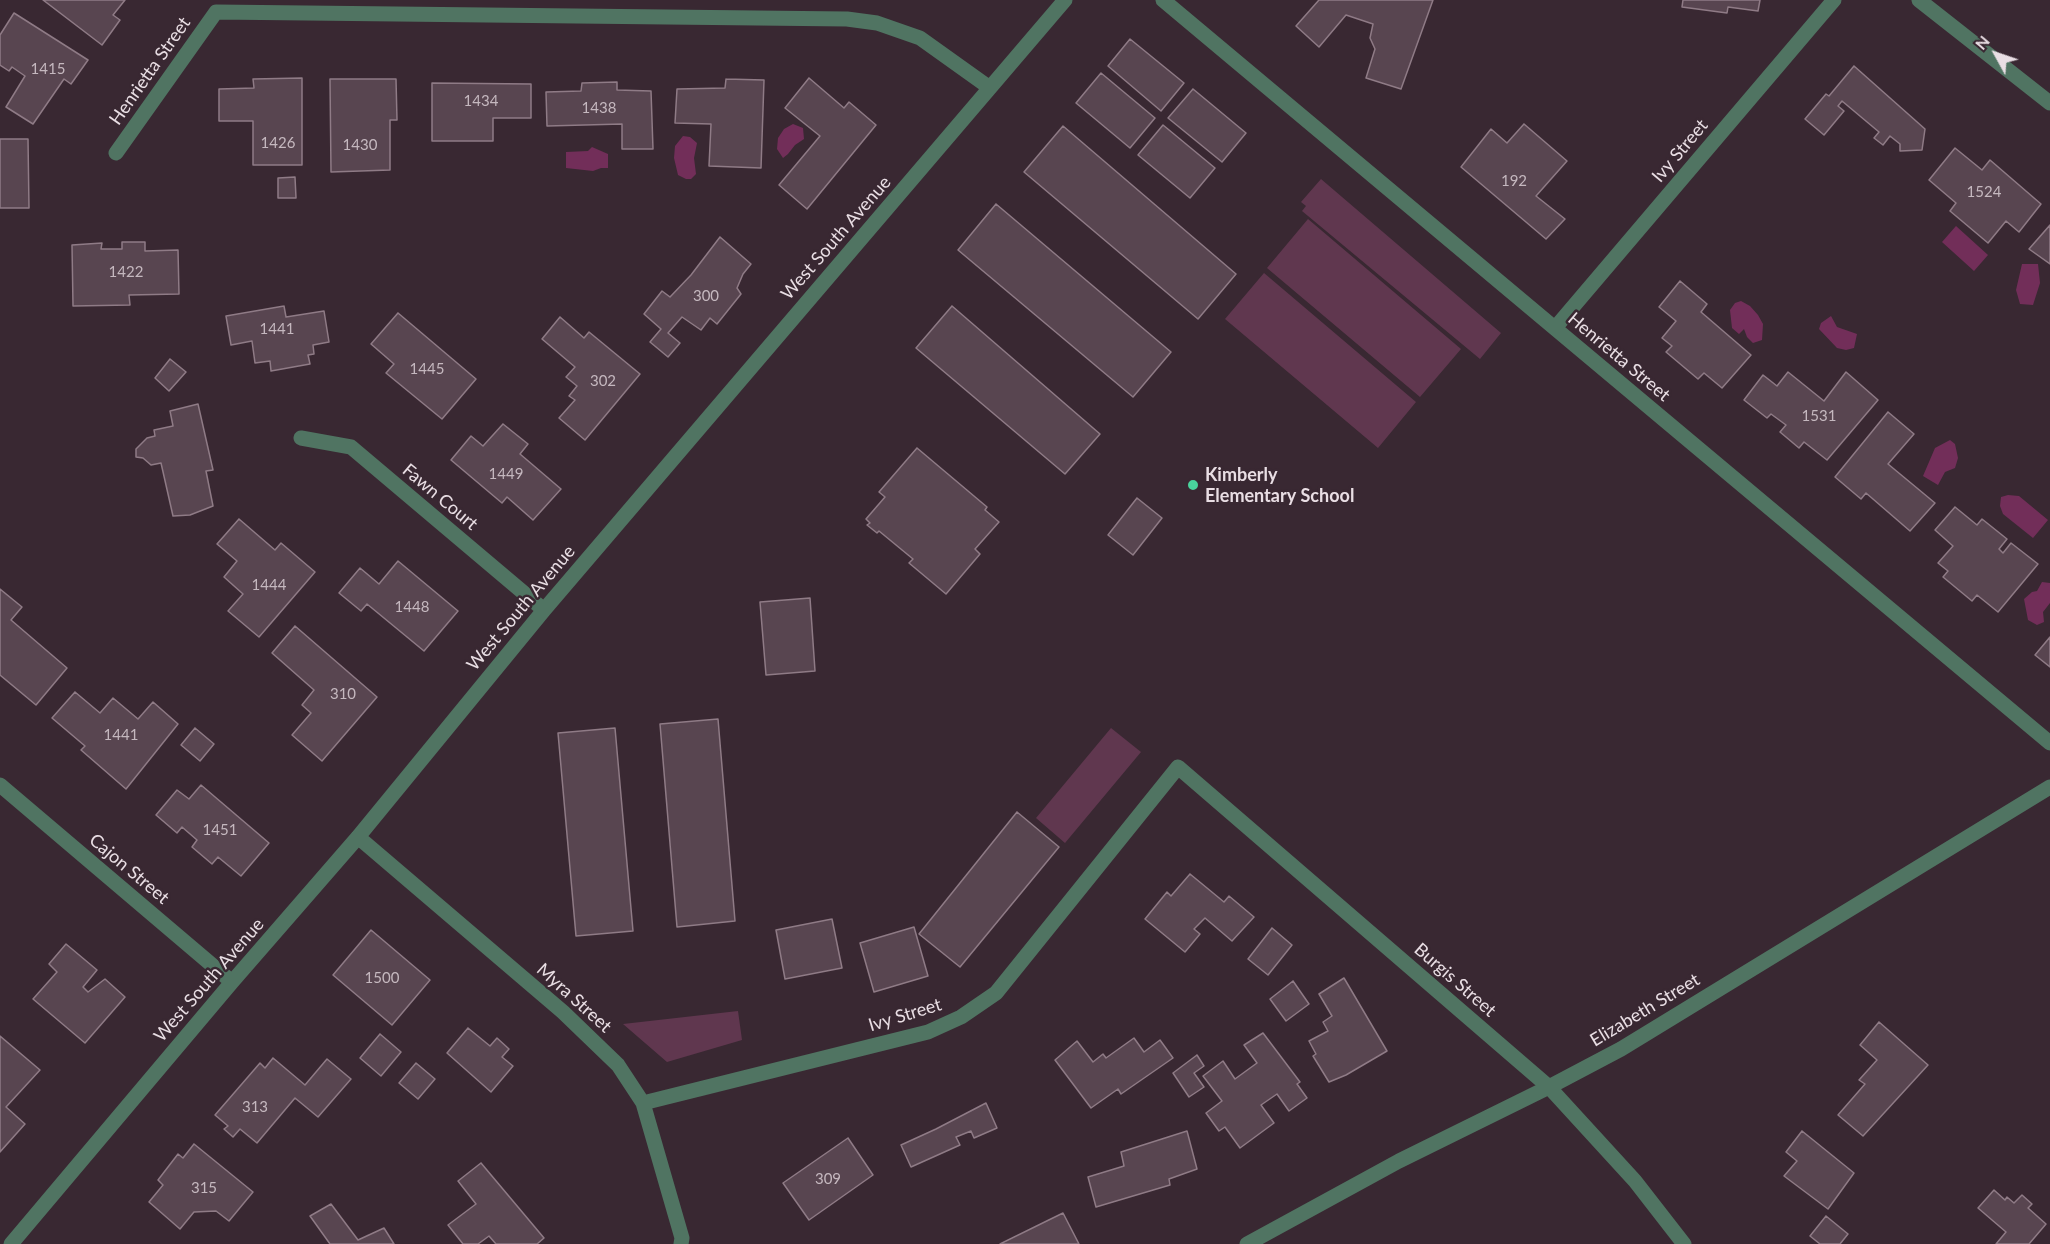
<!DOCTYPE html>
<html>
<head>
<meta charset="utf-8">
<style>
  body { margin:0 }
  #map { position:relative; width:2050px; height:1244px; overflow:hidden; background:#392832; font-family:Lato,sans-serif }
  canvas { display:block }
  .north { position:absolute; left:1966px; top:24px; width:60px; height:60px; -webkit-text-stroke:4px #392832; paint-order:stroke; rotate:310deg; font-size:16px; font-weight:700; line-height:24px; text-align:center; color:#e9dee4 }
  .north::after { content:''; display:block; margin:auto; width:21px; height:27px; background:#e9dee4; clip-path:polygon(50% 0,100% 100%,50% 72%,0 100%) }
</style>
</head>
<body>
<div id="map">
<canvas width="2050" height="1244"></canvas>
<div class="north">N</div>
</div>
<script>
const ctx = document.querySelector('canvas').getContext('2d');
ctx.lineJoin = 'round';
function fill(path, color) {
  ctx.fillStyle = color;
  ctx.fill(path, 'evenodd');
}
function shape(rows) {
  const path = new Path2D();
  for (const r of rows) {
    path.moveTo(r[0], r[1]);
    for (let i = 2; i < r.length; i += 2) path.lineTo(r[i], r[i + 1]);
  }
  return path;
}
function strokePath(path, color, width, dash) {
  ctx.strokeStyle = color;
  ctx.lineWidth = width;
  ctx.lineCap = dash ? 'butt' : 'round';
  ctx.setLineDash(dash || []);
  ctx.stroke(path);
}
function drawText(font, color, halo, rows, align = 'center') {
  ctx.font = font + ' Lato,sans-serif';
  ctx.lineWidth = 5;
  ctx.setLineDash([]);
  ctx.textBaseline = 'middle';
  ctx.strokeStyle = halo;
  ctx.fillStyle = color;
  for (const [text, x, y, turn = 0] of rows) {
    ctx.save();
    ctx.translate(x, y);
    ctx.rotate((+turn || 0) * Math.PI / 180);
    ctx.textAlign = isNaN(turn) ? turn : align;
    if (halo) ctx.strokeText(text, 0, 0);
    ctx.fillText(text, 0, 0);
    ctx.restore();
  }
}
fill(shape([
  [1321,179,1501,333,1480,359,1302,211,1306,206,1301,202],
  [1308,219,1461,349,1420,397,1267,268],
  [1264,273,1416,402,1378,448,1225,319],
  [1111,728,1141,752,1065,843,1036,818],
  [738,1011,742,1040,667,1062,623,1024]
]), '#60374f');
fill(shape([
  [793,124,803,128,804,139,795,145,788,154,783,158,777,149,778,138,784,129],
  [683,136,690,137,697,143,694,158,696,174,691,179,686,179,678,175,674,158,675,146],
  [592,147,608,154,608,168,601,168,593,171,566,168,566,152,588,151],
  [1956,226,1988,255,1974,271,1942,242],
  [2022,264,2038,264,2040,283,2033,305,2020,304,2016,290],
  [1741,301,1750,306,1758,315,1763,324,1762,340,1753,343,1747,337,1744,329,1739,334,1732,328,1730,310,1735,303],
  [1831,316,1837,327,1857,334,1854,348,1846,350,1837,348,1819,329,1821,323],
  [1950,440,1955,444,1958,458,1955,468,1945,472,1938,485,1923,476,1935,448],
  [2008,495,2019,496,2048,520,2033,538,2003,514,2000,506,2001,497],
  [2042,582,2050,583,2050,603,2043,612,2044,622,2037,625,2028,620,2024,599,2032,592,2037,591]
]), '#722e59');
const building = shape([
  [43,0,125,0,113,15,120,20,102,45,43,0],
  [1319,0,1433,0,1401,89,1366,78,1375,49,1370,38,1373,24,1346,15,1319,47,1296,26,1319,0],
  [1683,0,1760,0,1758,11,1728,7,1727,13,1682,7,1683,0],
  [14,13,88,60,71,84,64,79,33,124,6,107,25,76,12,67,9,71,0,65,0,35,14,13],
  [1130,39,1184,83,1161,111,1108,66,1130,39],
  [1854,66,1925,129,1922,150,1900,151,1900,144,1890,136,1883,145,1874,138,1879,132,1842,101,1838,106,1844,111,1824,135,1805,119,1826,94,1829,96,1854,66],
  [1101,73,1155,118,1130,148,1076,103,1101,73],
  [302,78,302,165,253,165,253,121,219,121,219,89,254,88,253,79,302,78],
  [809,78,844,108,849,102,876,125,807,209,779,185,820,136,785,108,809,78],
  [330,79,396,79,397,120,390,120,390,170,331,172,330,79],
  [726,79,764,80,761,168,709,166,711,124,675,123,677,89,725,88,726,79],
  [617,82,617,90,651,91,653,149,622,149,622,124,547,126,546,92,581,91,582,83,617,82],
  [432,83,531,84,531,118,493,118,493,141,432,141,432,83],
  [1193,89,1246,133,1222,162,1168,118,1193,89],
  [1524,124,1567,161,1536,196,1565,219,1546,239,1461,167,1491,129,1507,143,1524,124],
  [1163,125,1215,168,1190,198,1138,155,1163,125],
  [1063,126,1236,274,1198,319,1024,172,1063,126],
  [0,139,28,139,29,208,0,208,0,139],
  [1955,148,1982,170,1990,160,2041,204,2019,232,2006,221,1988,243,1950,211,1956,203,1929,180,1955,148],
  [295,177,296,198,278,198,278,178,295,177],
  [996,204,1171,352,1133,397,958,250,996,204],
  [2050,225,2050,264,2029,249,2050,225],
  [720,237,751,264,743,274,737,288,741,294,717,324,710,318,701,330,682,317,668,333,680,343,668,357,650,342,661,329,644,314,662,291,670,297,691,275,720,237],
  [122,242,145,242,145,251,178,250,179,294,129,295,130,305,73,306,72,245,102,243,101,249,122,249,122,242],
  [1680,281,1707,304,1701,312,1751,355,1722,388,1704,373,1698,379,1666,352,1672,346,1662,338,1676,321,1659,307,1680,281],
  [284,306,286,317,324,311,329,342,313,345,314,354,308,355,310,364,271,371,270,361,255,363,252,341,231,345,226,316,284,306],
  [952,306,1100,434,1065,474,916,348,952,306],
  [398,313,476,379,442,419,386,373,394,364,371,344,398,313],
  [560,317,584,338,589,332,640,374,585,440,559,418,575,400,569,396,577,386,566,377,575,367,542,339,560,317],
  [170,359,186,372,169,391,155,378,170,359],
  [1788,372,1824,401,1846,372,1878,400,1827,460,1804,442,1799,448,1780,432,1786,425,1771,414,1767,418,1744,400,1763,375,1777,386,1788,372],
  [198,404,213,470,206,471,213,506,190,515,173,516,161,463,151,465,143,458,136,457,136,449,147,438,155,436,154,430,173,426,170,411,198,404],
  [1888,412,1914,434,1888,464,1935,503,1910,531,1866,493,1861,499,1835,477,1888,412],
  [503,424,528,444,520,454,561,489,533,520,507,497,502,503,451,460,471,436,483,446,503,424],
  [917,448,987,507,985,510,999,522,975,549,980,554,946,594,909,563,913,559,879,531,877,533,867,525,870,523,866,519,885,497,879,492,917,448],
  [1137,498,1162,518,1133,555,1108,535,1137,498],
  [1955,507,1977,525,1982,519,2007,539,1999,549,2003,553,2011,543,2038,564,1998,612,1977,595,1972,601,1943,577,1948,571,1938,563,1953,546,1935,530,1955,507],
  [239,519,275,550,281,543,315,572,259,637,228,611,243,594,224,577,237,561,217,544,239,519],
  [398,561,458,611,424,651,367,604,361,611,339,593,360,568,379,584,398,561],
  [0,589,22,607,11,620,67,668,36,705,0,675,0,589],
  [810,598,815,671,766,675,760,602,810,598],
  [295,626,377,697,322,761,292,735,311,713,302,705,314,690,272,653,295,626],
  [2050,637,2050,667,2035,655,2050,637],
  [75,692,100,713,113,698,138,719,153,702,178,724,126,789,81,750,85,746,52,718,75,692],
  [718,719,735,921,677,927,660,724,718,719],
  [195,728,214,744,200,761,181,745,195,728],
  [615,728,633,931,576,936,558,733,615,728],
  [201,785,269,843,241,876,218,857,212,864,192,847,197,840,182,827,177,833,156,815,177,790,189,799,201,785],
  [1017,812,1059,847,960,967,919,934,1017,812],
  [1190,874,1224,902,1229,896,1254,917,1232,941,1205,918,1194,929,1200,934,1185,952,1145,919,1167,892,1171,896,1190,874],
  [832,919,842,968,785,979,776,930,832,919],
  [914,927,928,976,874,992,860,943,914,927],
  [1272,928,1292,945,1268,975,1248,959,1272,928],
  [371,930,430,980,392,1025,333,975,371,930],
  [66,944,97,970,83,987,88,992,105,979,125,997,85,1043,33,999,57,972,49,964,66,944],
  [1344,978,1387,1051,1346,1075,1329,1082,1313,1056,1316,1054,1309,1041,1328,1031,1323,1022,1332,1016,1319,994,1344,978],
  [1293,981,1309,1004,1286,1021,1270,999,1293,981],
  [1879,1022,1928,1065,1863,1136,1838,1115,1865,1084,1859,1080,1877,1060,1860,1045,1879,1022],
  [468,1028,490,1046,497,1038,509,1049,502,1057,513,1066,491,1092,447,1053,468,1028],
  [1263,1033,1300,1082,1297,1084,1307,1098,1289,1111,1277,1094,1261,1105,1274,1123,1240,1148,1225,1127,1219,1131,1206,1113,1222,1101,1203,1076,1223,1061,1235,1079,1257,1063,1244,1045,1263,1033],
  [380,1034,401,1052,381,1076,360,1058,380,1034],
  [0,1036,40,1070,6,1107,25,1124,0,1152,0,1036],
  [1134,1038,1144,1052,1160,1040,1173,1058,1121,1094,1118,1089,1091,1108,1055,1060,1077,1041,1093,1062,1103,1054,1106,1058,1134,1038],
  [1197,1055,1204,1066,1194,1073,1204,1087,1189,1097,1173,1073,1197,1055],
  [273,1058,305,1085,327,1059,351,1079,318,1117,295,1098,257,1143,240,1129,233,1137,224,1129,228,1126,215,1115,260,1063,265,1068,273,1058],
  [416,1063,435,1079,418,1099,399,1083,416,1063],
  [986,1103,997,1128,974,1138,971,1131,956,1137,960,1145,911,1167,901,1145,936,1129,986,1103],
  [1187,1131,1197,1169,1169,1179,1170,1185,1096,1207,1088,1177,1124,1166,1121,1152,1187,1131],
  [1802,1131,1854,1173,1828,1209,1784,1176,1797,1161,1786,1152,1802,1131],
  [848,1138,873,1175,809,1220,783,1183,848,1138],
  [194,1144,253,1192,229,1221,216,1211,194,1212,180,1229,149,1202,163,1185,158,1180,178,1154,183,1158,194,1144],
  [481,1163,544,1238,537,1244,496,1244,489,1236,478,1244,463,1244,448,1225,476,1204,458,1181,481,1163],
  [1994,1190,2005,1200,2007,1197,2014,1203,2022,1195,2032,1204,2028,1208,2046,1224,2029,1244,1996,1244,2006,1232,1978,1208,1994,1190],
  [331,1204,358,1240,384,1228,394,1244,330,1244,310,1216,331,1204],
  [1063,1213,1079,1244,1000,1244,1063,1213],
  [1826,1216,1848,1234,1840,1244,1820,1244,1810,1236,1826,1216]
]);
fill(building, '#584550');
strokePath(building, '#8f7b86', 1.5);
strokePath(shape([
  [1163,0,2050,743],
  [1919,0,2050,103],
  [116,153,216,12,847,19,877,23,920,38,990,88],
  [1555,328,1834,0],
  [301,438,351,447,544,610],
  [0,785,232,982],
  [358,837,563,1012,618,1065,643,1103,682,1238,681,1244],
  [643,1103,928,1032,961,1017,996,993,1178,767,1549,1087,1635,1181,1684,1244],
  [11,1244,232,982,358,837,544,610,1065,0],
  [1247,1244,1399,1161,1549,1087,1621,1049,2050,787]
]), '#507462', 15);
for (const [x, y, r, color] of [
  [1193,485,6,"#49d49c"]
]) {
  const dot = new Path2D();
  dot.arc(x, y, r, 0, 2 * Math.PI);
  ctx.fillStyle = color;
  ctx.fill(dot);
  strokePath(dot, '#392832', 2);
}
drawText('15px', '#c5b8bf', null, [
  ["1415",48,69],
  ["1434",481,101],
  ["1438",599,108],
  ["1426",278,143],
  ["1430",360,145],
  ["192",1514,181],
  ["1524",1984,192],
  ["1422",126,272],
  ["300",706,296],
  ["1441",277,329],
  ["1445",427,369],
  ["302",603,381],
  ["1531",1819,416],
  ["1449",506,474],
  ["1444",269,585],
  ["1448",412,607],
  ["310",343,694],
  ["1441",121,735],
  ["1451",220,830],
  ["1500",382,978],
  ["313",255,1107],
  ["309",828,1179],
  ["315",204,1188]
]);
drawText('18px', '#e9dee4', '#392832', [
  ["Henrietta Street",150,71,-55],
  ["Ivy Street",1680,151,-50],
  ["West South Avenue",836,238,-49],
  ["Henrietta Street",1619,357,40],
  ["Fawn Court",440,497,40],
  ["West South Avenue",521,608,-50],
  ["Cajon Street",129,869,40],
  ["West South Avenue",209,980,-49],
  ["Burgis Street",1455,980,41],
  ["Myra Street",574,998,42],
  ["Elizabeth Street",1645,1010,-31],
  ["Ivy Street",905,1015,-17]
]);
drawText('bold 18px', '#e9dee4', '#392832', [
  ["Kimberly",1205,475],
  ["Elementary School",1205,496]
], 'left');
</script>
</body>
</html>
